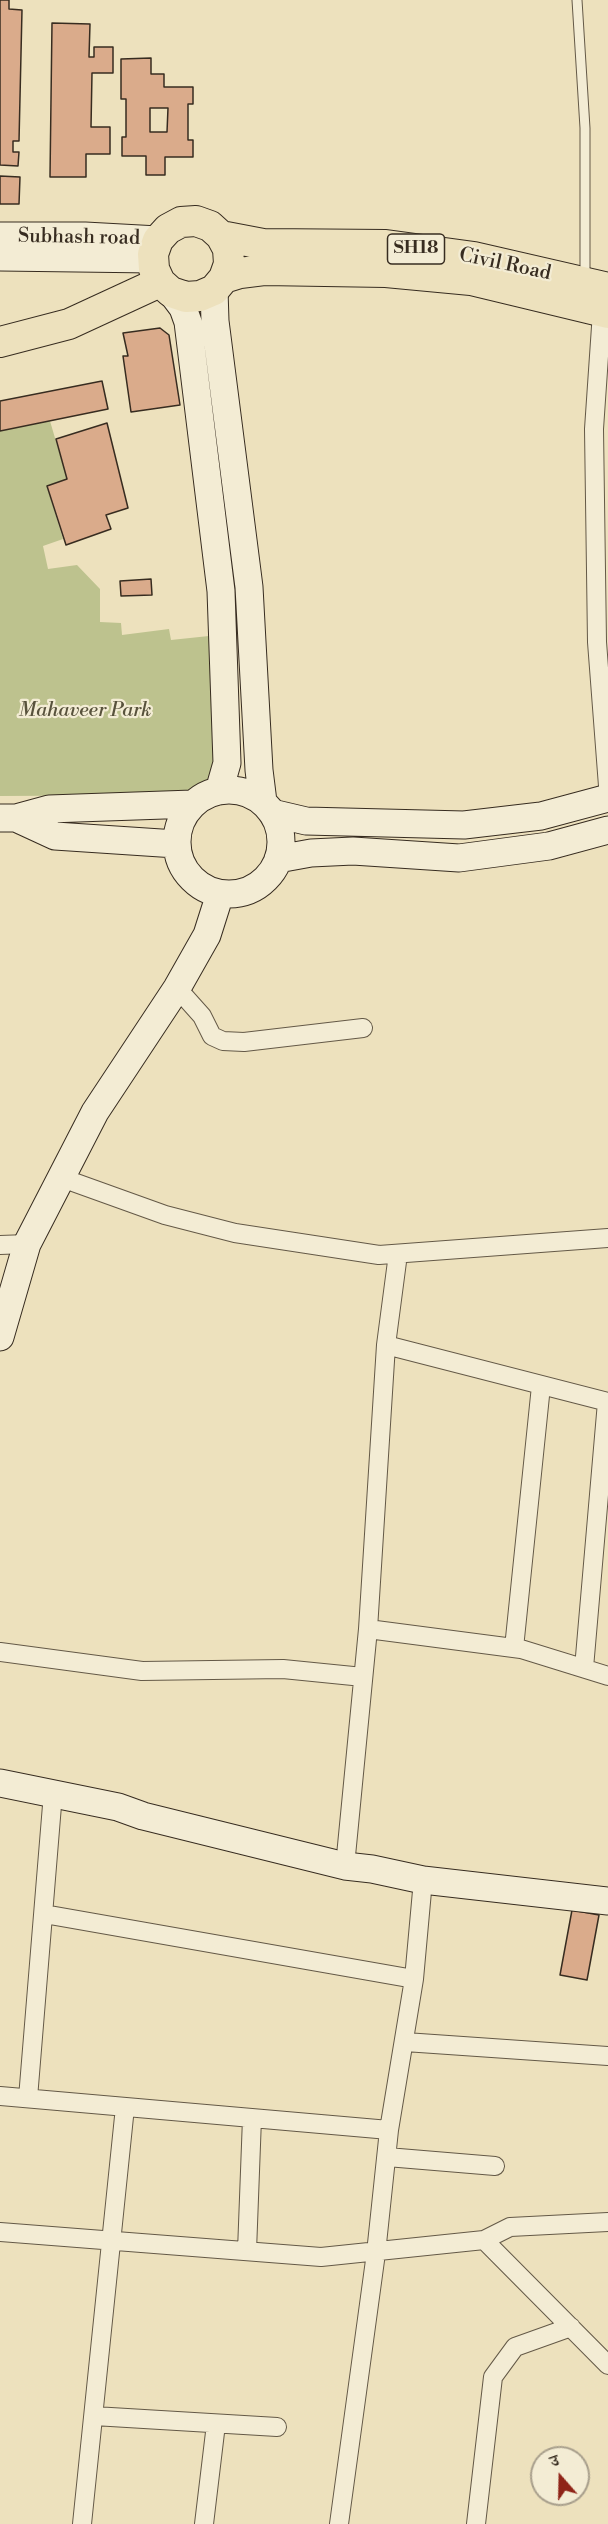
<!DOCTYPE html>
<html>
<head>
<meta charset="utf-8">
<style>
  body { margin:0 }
  #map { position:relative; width:608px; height:2524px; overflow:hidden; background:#ede1bd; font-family:"Libre Bodoni","Noto Serif Devanagari",serif }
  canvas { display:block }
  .north { position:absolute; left:530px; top:2446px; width:60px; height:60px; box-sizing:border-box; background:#f3ecd4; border:2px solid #a89f8c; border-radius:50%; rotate:340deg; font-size:16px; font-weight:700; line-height:24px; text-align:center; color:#372c20 }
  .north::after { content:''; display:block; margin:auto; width:21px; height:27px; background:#8f2418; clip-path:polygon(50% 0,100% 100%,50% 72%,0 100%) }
</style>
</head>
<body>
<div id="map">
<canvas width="608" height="2524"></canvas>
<div class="north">उ</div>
</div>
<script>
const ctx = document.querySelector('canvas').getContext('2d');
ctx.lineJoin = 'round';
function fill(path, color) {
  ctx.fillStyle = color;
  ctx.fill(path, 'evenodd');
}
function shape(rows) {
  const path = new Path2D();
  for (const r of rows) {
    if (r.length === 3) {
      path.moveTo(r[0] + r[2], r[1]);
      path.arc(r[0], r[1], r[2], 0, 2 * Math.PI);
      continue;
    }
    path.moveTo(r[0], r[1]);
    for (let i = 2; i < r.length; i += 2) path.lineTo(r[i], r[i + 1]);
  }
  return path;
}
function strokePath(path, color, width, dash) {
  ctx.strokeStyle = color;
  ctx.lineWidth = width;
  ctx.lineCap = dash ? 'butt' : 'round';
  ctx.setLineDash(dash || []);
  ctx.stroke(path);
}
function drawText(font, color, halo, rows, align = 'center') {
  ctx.font = font + ' "Libre Bodoni",serif';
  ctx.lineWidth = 4.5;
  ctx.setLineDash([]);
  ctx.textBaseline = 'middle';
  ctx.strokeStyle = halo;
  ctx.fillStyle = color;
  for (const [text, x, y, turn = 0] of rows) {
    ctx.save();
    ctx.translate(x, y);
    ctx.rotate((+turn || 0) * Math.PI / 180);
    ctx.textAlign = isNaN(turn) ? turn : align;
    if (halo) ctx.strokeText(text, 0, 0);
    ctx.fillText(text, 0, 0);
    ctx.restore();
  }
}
fill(shape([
  [50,421,67,479,47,487,63,539,43,546,48,569,77,565,100,589,100,622,121,623,122,635,169,629,171,640,209,636,218,777,193,795,0,796,0,431]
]), '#bdc28e');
const building = shape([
  [0,0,9,0,9,9,22,10,19,141,13,141,13,152,19,152,18,166,0,165,0,0],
  [52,23,90,24,89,57,94,57,94,47,113,47,113,73,92,73,91,127,110,127,110,154,86,154,86,177,50,177,52,23],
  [151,58,151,74,164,74,164,87,193,87,193,104,188,104,188,140,193,140,193,157,165,157,165,175,146,175,146,156,122,156,122,137,126,137,126,99,121,99,121,59,151,58],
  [150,108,168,108,167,132,150,132,150,108],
  [0,176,20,177,19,204,0,204,0,176],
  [160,328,169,335,180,405,131,412,123,356,128,356,123,333,160,328],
  [102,381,108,409,0,431,0,401,102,381],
  [107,423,128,508,106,515,111,529,66,545,47,486,67,479,56,439,107,423],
  [151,579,152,595,121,596,120,581,151,579],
  [572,1910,599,1915,587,1980,560,1975,572,1910]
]);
fill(building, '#daab8b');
strokePath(building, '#372c20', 1.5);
const lane = shape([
  [577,0,585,128,585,280]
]);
const street = shape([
  [602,312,594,429,597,642,608,786],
  [177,988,202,1016,212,1036,223,1041,244,1042,363,1028],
  [62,1178,165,1215,235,1233,379,1255,608,1238],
  [0,1245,27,1244],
  [386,1345,608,1402],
  [368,1629,521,1649,608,1676],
  [514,1648,541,1386],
  [0,1652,142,1671,283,1669,363,1677],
  [584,1668,607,1402],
  [345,1866,368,1629,386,1345,398,1254],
  [44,1914,414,1979],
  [405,2042,608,2056],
  [0,2096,389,2130],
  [28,2098,53,1793],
  [387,2157,495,2166],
  [0,2232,321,2257,484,2240,510,2227,608,2222],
  [484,2240,608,2365],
  [247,2251,252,2118],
  [94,2416,277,2427],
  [82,2524,125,2107],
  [204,2524,216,2424],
  [339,2524,376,2253,389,2130,414,1979,423,1880],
  [476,2524,493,2377,515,2347,571,2327]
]);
const secondary = shape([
  [0,236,85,236,158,240],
  [0,257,153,259],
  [214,290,215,321,249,587,259,770,263,802],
  [171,292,183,308,188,322,221,591,227,763,219,791],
  [229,842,52],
  [272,813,306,821,464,825,541,816,608,798],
  [0,818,16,818,49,809,193,804],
  [16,818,55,836,176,844],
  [278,859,311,853,353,851,459,858,549,846,608,830],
  [0,1337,27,1244,95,1112,177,988,207,935,220,894],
  [0,1783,118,1807,143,1816,345,1866,372,1869,423,1880,608,1901]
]);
const primary = shape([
  [221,236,263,244,386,245,474,257,608,288],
  [224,278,229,264,228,249,221,236,210,226,196,221,181,222,168,229,158,240,153,254,154,269,160,282,171,292,186,297,200,296,214,290,224,278,240,273,264,270,386,272,471,280,608,313],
  [0,342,69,324,160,282]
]);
strokePath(lane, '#645947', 11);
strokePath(street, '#645947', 20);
strokePath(secondary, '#372c20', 29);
strokePath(primary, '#372c20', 32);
strokePath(lane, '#f3ecd4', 9);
strokePath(street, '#f3ecd4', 18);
strokePath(secondary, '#f3ecd4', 27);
strokePath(primary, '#ede1bd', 30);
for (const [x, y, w] of [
  [416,249,57]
]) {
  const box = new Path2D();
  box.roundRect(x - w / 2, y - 15, w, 30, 4.5);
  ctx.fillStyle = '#f3ecd4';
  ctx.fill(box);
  strokePath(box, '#372c20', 1.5);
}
drawText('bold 18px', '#372c20', null, [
  ["SH18",416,249]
]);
drawText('20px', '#372c20', '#f3ecd4', [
  ["Subhash road",79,238,1],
  ["Civil Road",505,265,12]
]);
drawText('italic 20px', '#58523c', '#f3ecd4', [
  ["Mahaveer Park",85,711]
]);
</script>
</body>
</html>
